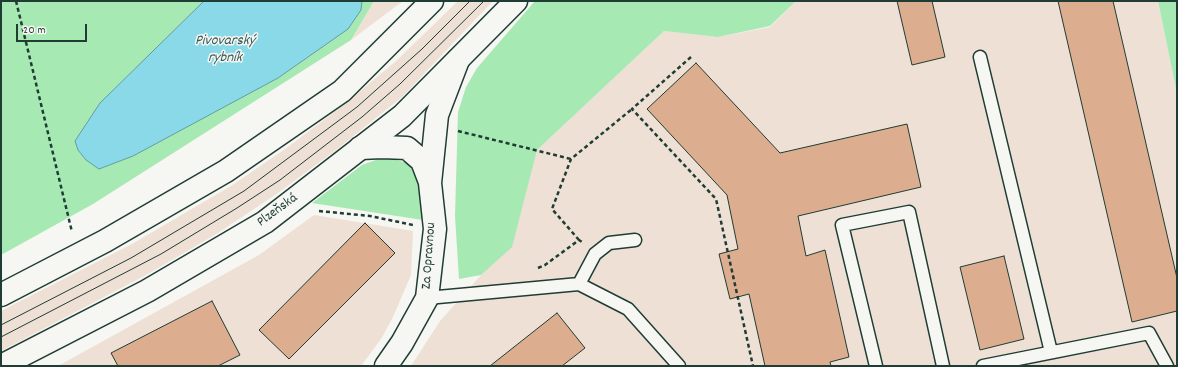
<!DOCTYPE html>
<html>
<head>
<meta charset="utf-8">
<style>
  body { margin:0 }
  #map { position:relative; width:1178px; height:367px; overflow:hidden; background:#f6f6f2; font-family:Dekko,sans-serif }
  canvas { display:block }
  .frame { position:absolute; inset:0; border:2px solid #1f3d34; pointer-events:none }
  .scale { position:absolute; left:16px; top:24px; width:71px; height:18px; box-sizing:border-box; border:2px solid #1f3d34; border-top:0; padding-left:5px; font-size:12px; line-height:14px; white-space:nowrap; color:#1f3d34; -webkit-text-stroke:3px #f6f6f2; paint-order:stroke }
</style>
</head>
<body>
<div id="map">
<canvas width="1178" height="367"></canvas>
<div class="frame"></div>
<div class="scale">20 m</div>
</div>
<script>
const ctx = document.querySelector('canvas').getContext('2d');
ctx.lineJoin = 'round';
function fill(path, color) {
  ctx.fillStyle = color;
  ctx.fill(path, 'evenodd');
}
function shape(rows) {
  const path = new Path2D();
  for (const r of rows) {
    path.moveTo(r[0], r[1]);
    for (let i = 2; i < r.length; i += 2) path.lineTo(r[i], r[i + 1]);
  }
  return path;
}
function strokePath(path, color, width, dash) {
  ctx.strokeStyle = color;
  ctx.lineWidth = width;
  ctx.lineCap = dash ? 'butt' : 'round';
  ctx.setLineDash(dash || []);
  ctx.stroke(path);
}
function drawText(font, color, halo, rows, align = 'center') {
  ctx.font = font + ' Dekko,sans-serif';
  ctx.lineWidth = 3;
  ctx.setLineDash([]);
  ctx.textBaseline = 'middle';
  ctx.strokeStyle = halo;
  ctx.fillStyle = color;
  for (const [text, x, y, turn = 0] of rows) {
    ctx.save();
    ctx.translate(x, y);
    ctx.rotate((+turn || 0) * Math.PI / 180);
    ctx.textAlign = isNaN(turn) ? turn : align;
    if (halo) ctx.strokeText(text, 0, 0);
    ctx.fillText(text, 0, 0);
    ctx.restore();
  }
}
fill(shape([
  [374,1,403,1,351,40],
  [458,1,493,1,402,97,336,150,278,193,218,233,148,274,1,351,1,311,132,244,231,186,288,147,345,104,396,61],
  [796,1,1158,1,1177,94,1177,366,411,366,440,321,507,246,537,150,664,31,718,37,770,27],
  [314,215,413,231,411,275,393,317,381,339,361,366,58,366,259,255]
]), '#eee0d4');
fill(shape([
  [1,1,204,1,100,103,75,141,78,150,86,160,99,169,133,156,278,78,348,29,361,10,362,1,374,1,351,40,93,204,1,255],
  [535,1,796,1,770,26,718,37,664,31,537,150,512,247,481,275,459,279,455,216,458,112,466,87,477,68],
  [1158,1,1177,1,1177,94],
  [384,157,407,163,420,179,423,220,312,203,362,165]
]), '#a6e9b3');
const water = shape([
  [204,1,362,1,361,10,348,29,278,78,133,156,99,169,86,160,78,150,75,141,100,103,204,1]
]);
fill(water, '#8ad9e9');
strokePath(water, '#5f9ba1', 1);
const building = shape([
  [897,1,932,1,945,57,912,65,897,1],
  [1058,1,1113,1,1177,278,1177,311,1132,322,1058,1],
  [696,63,780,153,907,124,921,187,798,216,806,256,825,250,849,357,830,362,831,366,765,366,749,294,730,299,719,254,738,249,727,195,647,109,696,63],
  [365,223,395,253,289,359,259,330,365,223],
  [1004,256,1024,339,980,350,960,267,1004,256],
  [212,301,240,355,218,366,118,366,111,353,212,301],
  [557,313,585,348,562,366,490,366,557,313]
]);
fill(building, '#ddad8f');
strokePath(building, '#1f3d34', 1);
const service = shape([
  [980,57,1051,352],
  [579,284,595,254,609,243,635,240],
  [427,298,579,284,628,309,679,366],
  [876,366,842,225,909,212,943,366],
  [983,366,1149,333,1167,366]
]);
const minor = shape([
  [360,148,382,147,407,148,422,161,430,182],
  [386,366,402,343,427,298,435,229,430,183,437,115,458,60]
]);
const secondary = shape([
  [1,295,105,241,226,171,342,91,432,1],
  [1,366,147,291,265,222,402,116,516,1]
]);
strokePath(service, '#1f3d34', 15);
strokePath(minor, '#1f3d34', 25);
strokePath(secondary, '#1f3d34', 25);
strokePath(shape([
  [16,1,72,232],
  [691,57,632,109,716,199,753,366],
  [458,131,571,159],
  [319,211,370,216,413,225],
  [579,240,552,209,571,159,632,109],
  [538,268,545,265,579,240,582,242]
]), '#1f3d34', 2.5, [4, 3]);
strokePath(service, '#f6f6f2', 12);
strokePath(minor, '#f6f6f2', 22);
strokePath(secondary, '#f6f6f2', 22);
strokePath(shape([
  [1,325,131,258,244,191,357,107,422,49,470,1],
  [1,337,161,254,237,208,280,180,362,117,400,84,484,1]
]), '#1f3d34', 1);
drawText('14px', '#1f3d34', '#f6f6f2', [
  ["Plzeňská",278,211,-36],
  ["Za Opravnou",430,256,-86]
]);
drawText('italic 15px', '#345c58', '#f6f6f2', [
  ["Pivovarský",225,42],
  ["rybník",225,59]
]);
</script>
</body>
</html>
